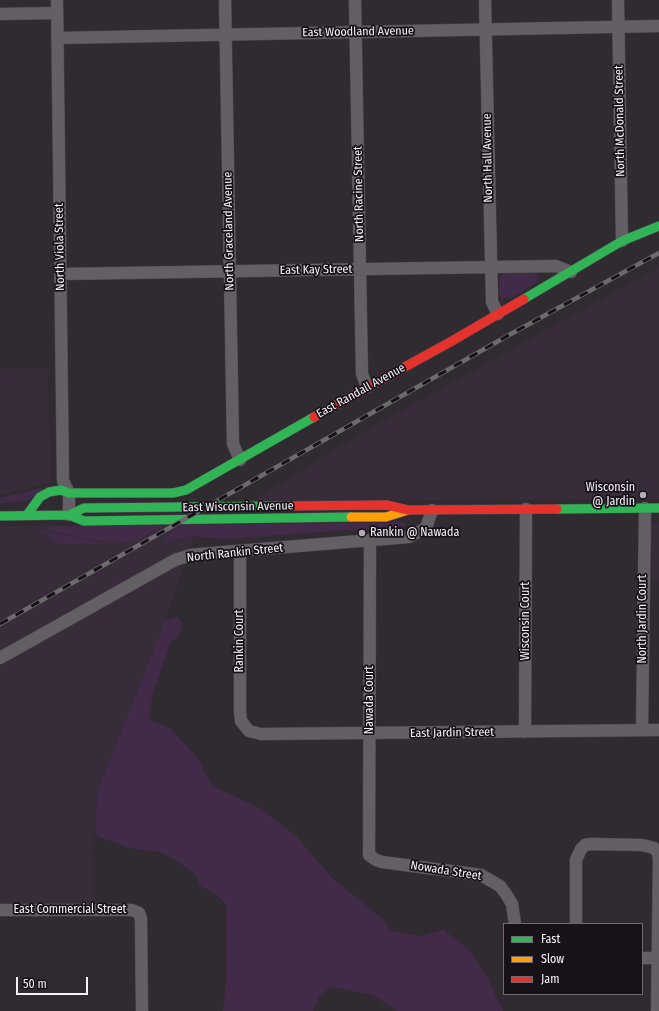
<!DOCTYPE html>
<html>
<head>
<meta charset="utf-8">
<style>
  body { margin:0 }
  #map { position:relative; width:659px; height:1011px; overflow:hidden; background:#302b31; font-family:"Fira Sans Condensed",sans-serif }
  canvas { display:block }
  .legend { position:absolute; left:503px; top:923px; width:140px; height:72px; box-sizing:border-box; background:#161218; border:1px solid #706b72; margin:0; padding:5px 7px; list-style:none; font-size:12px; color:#f7f1f9 }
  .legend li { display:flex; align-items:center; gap:8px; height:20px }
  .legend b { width:20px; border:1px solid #706b72 }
  .scale { position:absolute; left:16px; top:977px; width:72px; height:18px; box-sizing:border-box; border:2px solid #f7f1f9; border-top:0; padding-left:5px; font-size:12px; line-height:14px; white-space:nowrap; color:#f7f1f9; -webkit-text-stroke:3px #161218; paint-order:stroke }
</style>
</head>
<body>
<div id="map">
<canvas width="659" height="1011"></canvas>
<ul class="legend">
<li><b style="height:5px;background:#30b455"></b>Fast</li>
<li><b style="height:5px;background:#ff9f0a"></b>Slow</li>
<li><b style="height:5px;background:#e5322d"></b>Jam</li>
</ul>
<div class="scale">50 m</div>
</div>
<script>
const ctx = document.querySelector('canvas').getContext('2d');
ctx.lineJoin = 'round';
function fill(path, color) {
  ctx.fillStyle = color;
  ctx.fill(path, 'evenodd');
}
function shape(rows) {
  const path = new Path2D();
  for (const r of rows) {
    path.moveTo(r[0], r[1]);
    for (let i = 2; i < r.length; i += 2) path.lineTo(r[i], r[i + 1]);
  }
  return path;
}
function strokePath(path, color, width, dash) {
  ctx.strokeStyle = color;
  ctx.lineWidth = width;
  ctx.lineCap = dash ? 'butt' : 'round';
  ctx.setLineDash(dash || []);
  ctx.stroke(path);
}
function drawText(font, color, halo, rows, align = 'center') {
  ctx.font = font + ' "Fira Sans Condensed",sans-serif';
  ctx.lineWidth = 3.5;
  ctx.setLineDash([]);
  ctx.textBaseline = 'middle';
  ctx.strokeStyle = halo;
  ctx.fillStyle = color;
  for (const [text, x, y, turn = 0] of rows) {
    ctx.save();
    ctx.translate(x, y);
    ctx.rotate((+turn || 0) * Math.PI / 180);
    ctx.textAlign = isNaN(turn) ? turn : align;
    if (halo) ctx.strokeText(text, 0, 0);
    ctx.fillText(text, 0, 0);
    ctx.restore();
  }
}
fill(shape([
  [659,267,659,499,252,501,363,432],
  [48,368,50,483,0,495,0,369],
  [659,521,659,580,652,580,650,525],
  [198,525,165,621,97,793,95,835,92,844,93,904,0,904,0,526]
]), '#382c3b');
fill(shape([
  [533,272,537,275,537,282,508,299,501,298,499,294,500,276,505,273],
  [45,487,28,501,0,503,0,498],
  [400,522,405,523,406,526,225,539,192,536,163,541,168,535,183,525],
  [161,525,162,528,132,542,92,540,51,530,50,528,52,526],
  [37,530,39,530,104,544,60,544],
  [178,617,182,623,178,637,171,641,153,693,149,715,152,721,170,728,197,757,212,786,260,808,295,835,332,878,384,920,390,931,420,936,444,930,468,949,486,975,503,1011,397,1011,373,995,332,987,320,995,313,1011,223,1011,226,982,226,904,214,893,200,886,196,875,177,861,160,852,129,848,95,835,97,793,165,621]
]), '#412b49');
const street = shape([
  [57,0,63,481,69,493,69,515],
  [225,0,233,444,240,460],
  [355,0,362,374,367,387],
  [485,0,492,302,498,314],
  [618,0,622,241],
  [0,14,57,13],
  [58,38,659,26],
  [61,274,556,266,571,272],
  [370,541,369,855,376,860,382,862,481,875,500,886,506,894,512,904,515,924],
  [240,551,240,712,241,721,249,731,261,734,659,730],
  [0,658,175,560,191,555,212,553,409,537,426,528,432,510],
  [642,730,645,508],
  [525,732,526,509],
  [0,910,132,910,139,913,141,919,142,1011],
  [576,924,576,860,581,849,585,845,591,844,642,845,654,848,658,853,659,860,657,1011],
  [642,958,659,958]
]);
const fast = shape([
  [524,299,622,241,659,226],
  [557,509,659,508],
  [27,515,40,497,49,492,61,490,69,493,173,493,186,490,314,417],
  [69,515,84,521,351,517],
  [0,516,69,515,84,508,278,506]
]);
const slow = shape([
  [351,517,386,517,408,510]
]);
const jam = shape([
  [314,417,452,341,524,299],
  [278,506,387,505,408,510,557,509]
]);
strokePath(street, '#4d484e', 13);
strokePath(fast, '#4d484e', 10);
strokePath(slow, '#4d484e', 10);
strokePath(jam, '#4d484e', 10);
strokePath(street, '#635f64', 12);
strokePath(fast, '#30b455', 9);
strokePath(slow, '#ff9f0a', 9);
strokePath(jam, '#e5322d', 9);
const rail = shape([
  [0,624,509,335,659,253]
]);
strokePath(rail, '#6d6a6e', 4.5);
strokePath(rail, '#161218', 3, [9]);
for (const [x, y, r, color] of [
  [643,495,4,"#b1acb3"],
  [362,533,4,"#b1acb3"]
]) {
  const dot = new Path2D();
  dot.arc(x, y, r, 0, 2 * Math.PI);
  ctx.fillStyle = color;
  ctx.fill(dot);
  strokePath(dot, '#161218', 1.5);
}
drawText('12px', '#f7f1f9', '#161218', [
  ["East Woodland Avenue",358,32,-1],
  ["North McDonald Street",620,121,-91],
  ["North Hall Avenue",488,158,-91],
  ["North Racine Street",359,194,-91],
  ["North Graceland Avenue",229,231,-91],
  ["North Viola Street",60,247,-91],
  ["East Kay Street",316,270,-1],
  ["East Randall Avenue",361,391,-29],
  ["East Wisconsin Avenue",238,507,-1],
  ["North Rankin Street",235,553,-6],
  ["North Jardin Court",643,619,-90],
  ["Wisconsin Court",526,621,-90],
  ["Rankin Court",240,641,-90],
  ["Nawada Court",370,700,-90],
  ["East Jardin Street",452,733,-1],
  ["Nowada Street",446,871,9],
  ["East Commercial Street",70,910]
]);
drawText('12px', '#f7f1f9', '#161218', [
  ["Wisconsin",635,488],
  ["@ Jardin",635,502],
  ["Rankin @ Nawada",370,533,"left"]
], 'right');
</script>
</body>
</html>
